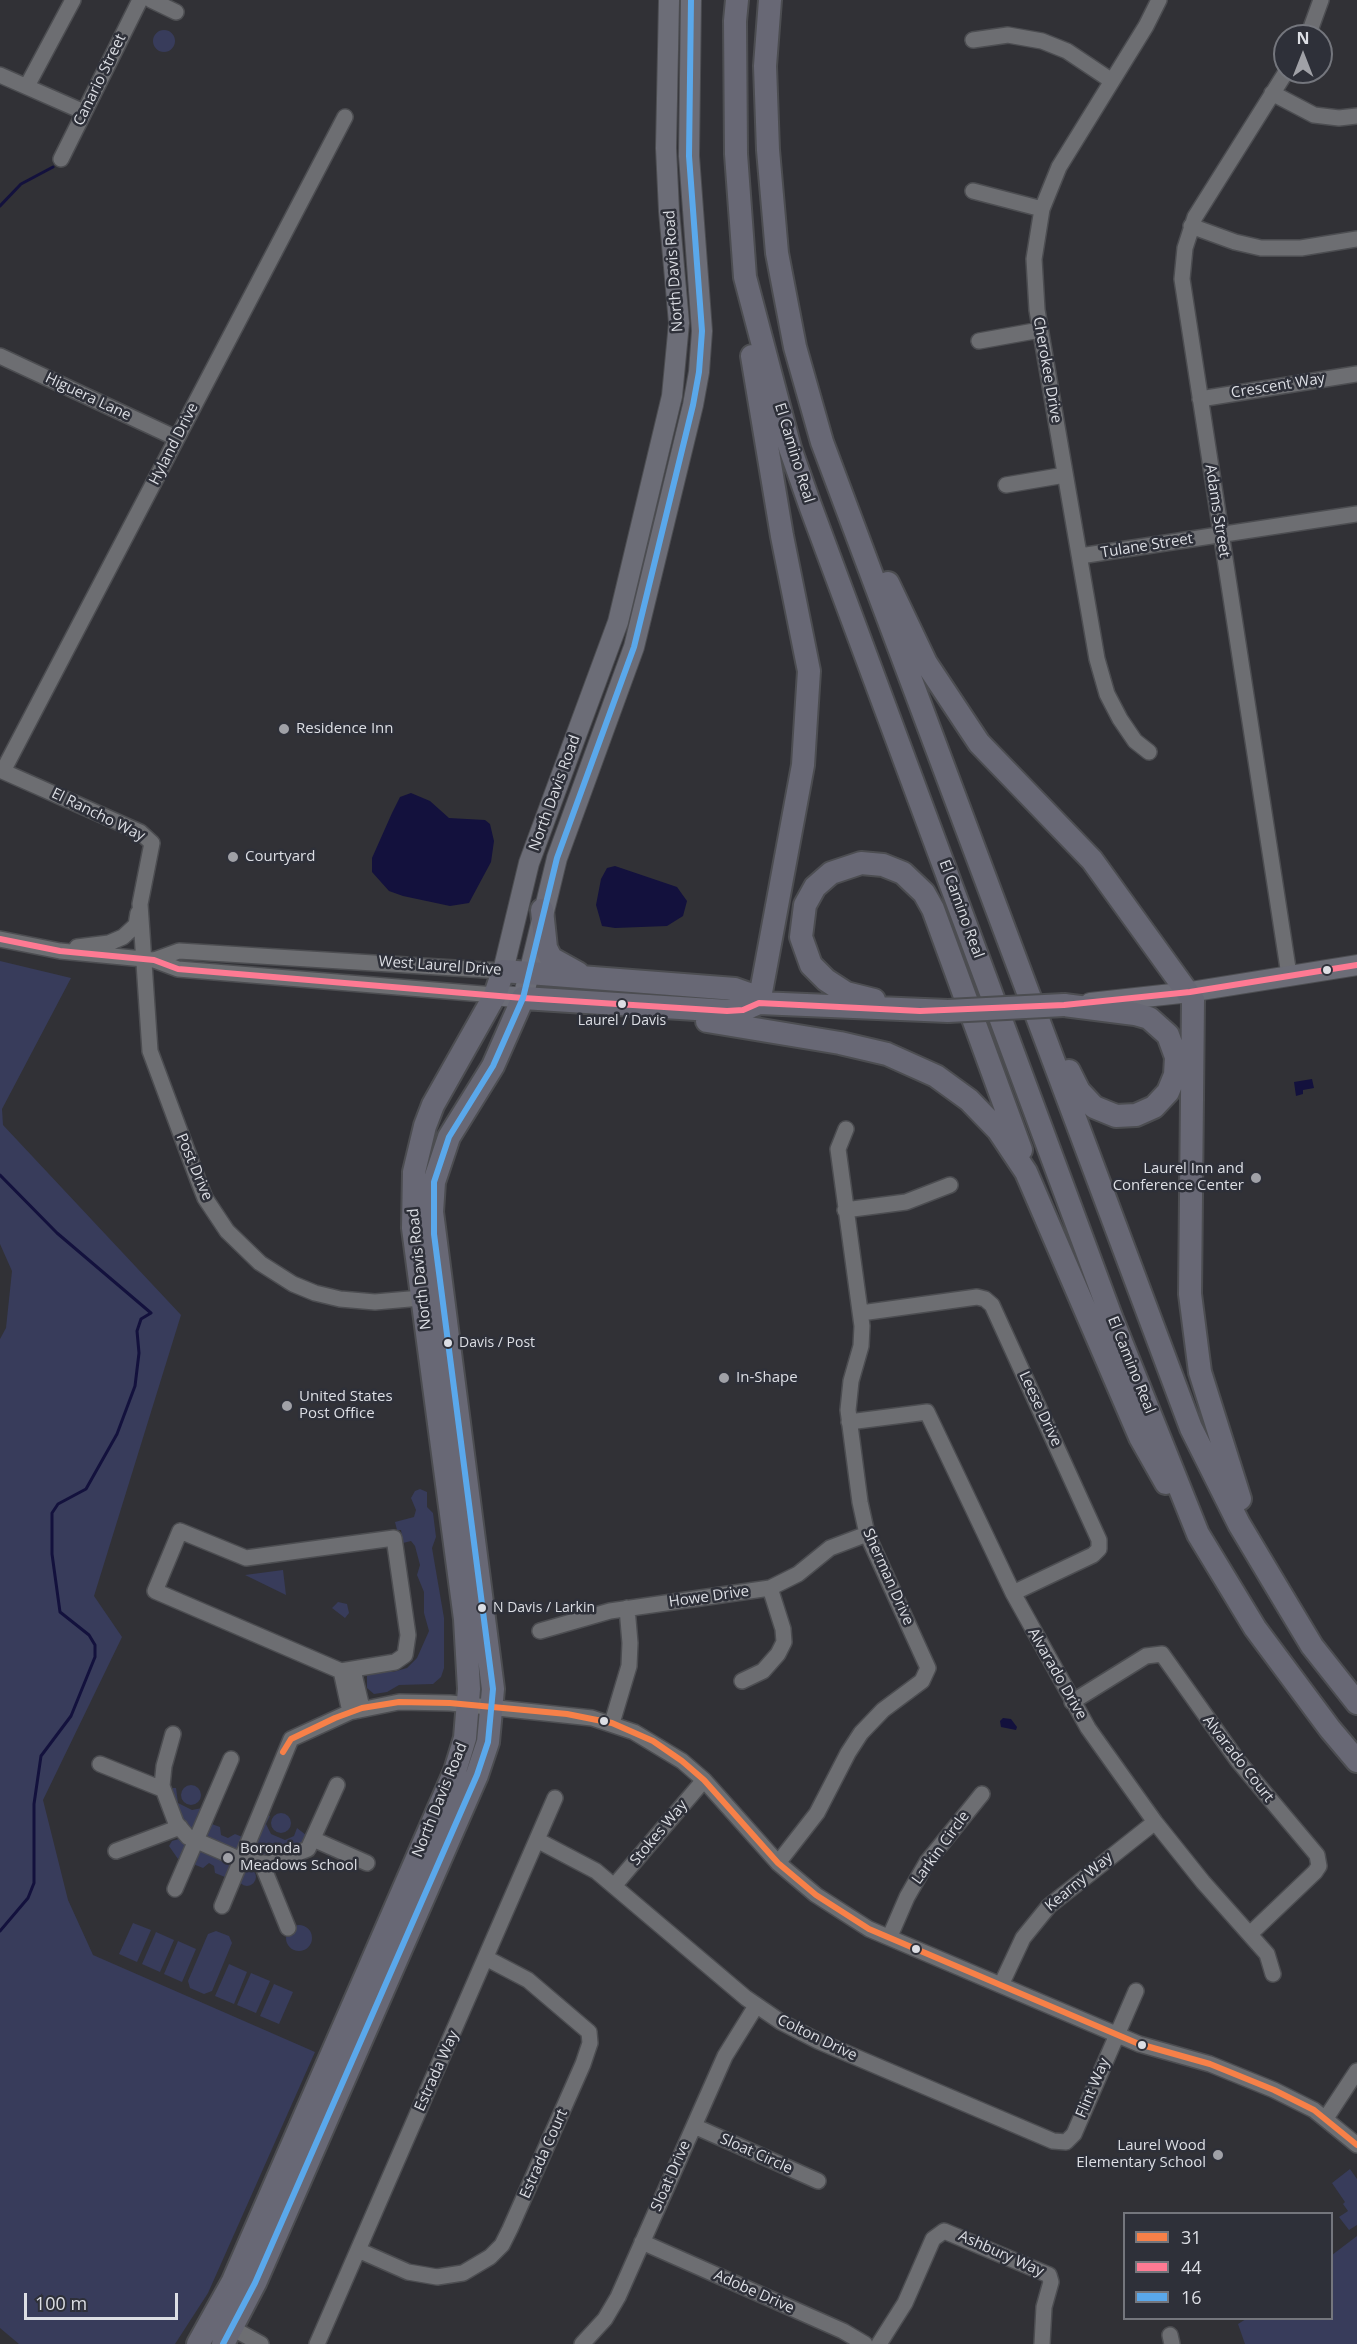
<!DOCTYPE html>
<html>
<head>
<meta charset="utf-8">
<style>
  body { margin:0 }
  #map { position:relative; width:1357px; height:2344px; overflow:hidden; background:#313136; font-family:"Open Sans",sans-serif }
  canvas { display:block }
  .legend { position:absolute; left:1123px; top:2212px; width:210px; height:108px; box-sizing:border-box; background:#2e3039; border:2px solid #74767d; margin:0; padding:8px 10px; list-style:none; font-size:18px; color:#dcdee4 }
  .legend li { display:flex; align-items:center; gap:12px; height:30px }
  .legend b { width:30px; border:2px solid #74767d }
  .north { position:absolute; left:1273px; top:24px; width:60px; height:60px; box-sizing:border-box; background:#2e3039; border:2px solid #74767d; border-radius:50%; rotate:0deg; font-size:16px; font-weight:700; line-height:24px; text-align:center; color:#dcdee4 }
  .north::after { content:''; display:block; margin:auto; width:21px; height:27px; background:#a0a1a7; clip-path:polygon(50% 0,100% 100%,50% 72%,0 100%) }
  .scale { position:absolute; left:24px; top:2293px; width:154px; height:27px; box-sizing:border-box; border:3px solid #dcdee4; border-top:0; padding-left:8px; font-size:18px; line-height:21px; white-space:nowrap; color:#dcdee4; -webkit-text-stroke:4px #2e3039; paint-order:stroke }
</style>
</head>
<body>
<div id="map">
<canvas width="1357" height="2344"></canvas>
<ul class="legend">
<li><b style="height:8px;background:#f78048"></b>31</li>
<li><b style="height:8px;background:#fe7a93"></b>44</li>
<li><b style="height:8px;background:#5aa8eb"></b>16</li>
</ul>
<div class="north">N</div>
<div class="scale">100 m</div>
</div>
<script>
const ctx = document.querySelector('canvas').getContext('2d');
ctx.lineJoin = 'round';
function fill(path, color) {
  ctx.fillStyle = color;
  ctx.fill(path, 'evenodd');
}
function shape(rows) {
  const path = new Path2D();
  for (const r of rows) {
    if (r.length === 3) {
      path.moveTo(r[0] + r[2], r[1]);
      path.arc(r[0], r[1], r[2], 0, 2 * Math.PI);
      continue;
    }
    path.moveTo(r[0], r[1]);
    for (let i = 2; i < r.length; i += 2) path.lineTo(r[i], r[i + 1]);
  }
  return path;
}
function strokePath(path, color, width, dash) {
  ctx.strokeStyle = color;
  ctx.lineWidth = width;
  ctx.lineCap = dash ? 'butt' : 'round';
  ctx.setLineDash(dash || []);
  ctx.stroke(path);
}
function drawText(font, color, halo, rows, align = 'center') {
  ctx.font = font + ' "Open Sans",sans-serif';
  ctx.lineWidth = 5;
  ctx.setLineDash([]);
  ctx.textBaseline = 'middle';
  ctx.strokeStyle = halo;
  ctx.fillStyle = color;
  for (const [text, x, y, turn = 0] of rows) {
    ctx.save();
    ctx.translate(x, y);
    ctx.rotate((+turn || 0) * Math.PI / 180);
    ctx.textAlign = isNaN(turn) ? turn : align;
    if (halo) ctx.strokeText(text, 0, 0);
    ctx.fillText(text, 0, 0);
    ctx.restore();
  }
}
fill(shape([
  [164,41,11],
  [0,961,71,978,2,1109,3,1125,181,1315,94,1596,122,1637,43,1800,68,1900,93,1955,315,2052,208,2293,175,2344,19,2344,0,2328,0,1339,6,1328,12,1271,0,1244],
  [420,1489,427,1492,427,1507,433,1513,436,1537,432,1548,444,1618,444,1668,441,1677,433,1684,399,1685,387,1692,374,1694,367,1688,367,1673,388,1670,393,1672,407,1668,417,1658,429,1631,424,1613,424,1592,417,1575,420,1565,415,1546,411,1541,403,1543,401,1530,397,1530,395,1522,414,1517,416,1510,411,1498,415,1491],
  [283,1570,286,1595,245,1575],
  [338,1602,347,1604,349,1613,345,1618,332,1608],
  [191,1795,10],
  [173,1788,176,1788,178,1803,192,1810,202,1808,195,1831,188,1830,169,1792],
  [281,1823,10],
  [265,1814,270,1816,266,1824,271,1834,285,1840,294,1836,297,1828,306,1835,305,1841,277,1855,257,1859,249,1851],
  [209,1823,220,1827,221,1835,228,1838,235,1834,245,1838,237,1851,205,1838],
  [182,1838,189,1842,178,1859,169,1846,172,1841],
  [199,1851,232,1865,224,1884,225,1877,215,1873,214,1866,209,1863,203,1868,193,1864],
  [247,1877,9],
  [133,1923,151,1930,137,1962,119,1954],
  [299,1938,13],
  [216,1931,229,1936,232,1943,212,1991,204,1994,190,1988,188,1981,208,1934],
  [156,1932,174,1940,160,1972,142,1964],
  [178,1941,196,1949,182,1982,164,1974],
  [229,1964,247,1972,234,2004,215,1996],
  [251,1973,270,1981,256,2013,237,2005],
  [274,1984,293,1992,279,2024,260,2016],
  [1350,2169,1357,2179,1357,2225,1349,2230,1339,2217,1348,2211,1343,2204,1345,2202,1332,2183],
  [1357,2236,1357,2344,1245,2344,1238,2324,1246,2319,1332,2318,1332,2255]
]), '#383c5b');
fill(shape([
  [411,793,430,801,449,818,485,820,490,824,494,841,491,862,469,903,450,906,403,896,389,891,372,872,372,858,392,813,400,797],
  [615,866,677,887,687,901,683,916,667,926,615,928,602,926,596,905,601,879,607,868],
  [1312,1079,1314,1088,1303,1090,1303,1094,1296,1096,1294,1082],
  [1003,1718,1011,1719,1017,1727,1016,1730,1001,1727,1000,1721]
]), '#13113d');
strokePath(shape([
  [0,206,21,184,53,167],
  [0,1175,57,1233,151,1313,141,1319,137,1331,139,1353,135,1386,117,1434,86,1489,58,1504,52,1513,52,1554,60,1612,89,1635,95,1645,95,1657,71,1716,41,1756,34,1804,34,1883,28,1898,0,1931]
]), '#13113d', 3);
const minor = shape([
  [151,0,176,12],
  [1308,36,1321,0],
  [973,40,1008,35,1042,41,1067,51,1112,81],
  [1286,72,1195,217,1185,248,1182,279,1289,975],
  [0,75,84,112],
  [27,86,73,0],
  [1272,93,1314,115,1339,118,1357,116],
  [61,159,140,0],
  [973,191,1042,209],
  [1191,226,1235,242,1261,248,1301,248,1357,239],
  [979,341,1040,330],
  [0,356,176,438],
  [1200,399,1357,374],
  [1006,485,1065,475],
  [1080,556,1357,514],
  [1149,752,1135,741,1120,719,1107,694,1097,659,1037,310,1034,259,1042,209,1059,167,1146,26,1159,0],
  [0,770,140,832,152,843,140,904,150,1051,198,1180,205,1198,227,1231,260,1263,293,1284,315,1293,340,1299,375,1302,421,1298],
  [3,771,345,117],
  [0,939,60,951,154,960,178,969,495,995],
  [77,947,109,943,123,937,136,925,138,913],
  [154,960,179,951,503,971],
  [845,1210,906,1202,950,1185],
  [861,1313,977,1297,985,1299,992,1305,1099,1540,1099,1549,1093,1555,1013,1593],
  [849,1422,927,1412,1013,1593,1088,1728,1155,1822,1203,1882,1267,1954,1273,1974],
  [180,1531,246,1558,394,1538,408,1635,405,1655,395,1662,341,1671,155,1591,180,1531],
  [540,1631,610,1611,770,1588,798,1574,830,1548,867,1534],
  [353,1670,362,1708],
  [341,1671,350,1712],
  [742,1681,763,1671,778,1654,784,1642,783,1629,770,1588],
  [1072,1702,1146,1656,1162,1654,1238,1761,1317,1855,1319,1866,1315,1872,1250,1934],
  [612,1723,629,1666,630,1643,627,1608],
  [173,1734,164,1766,162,1786,176,1823,188,1837,241,1860,269,1864,308,1849,337,1785],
  [100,1764,162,1789],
  [313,1839,367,1863],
  [537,1840,596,1871,746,1998,781,2022,818,2041,1053,2141,1066,2142,1074,2134,1136,1991],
  [116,1851,180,1827],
  [778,1863,817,1813,848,1753,861,1733,883,1710,922,1681,928,1668,867,1534,860,1502,848,1410,851,1381,861,1346,862,1326,838,1149,846,1129],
  [262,1864,288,1928],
  [614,1886,704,1780],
  [175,1889,231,1759],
  [222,1906,291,1739,350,1712,399,1702,450,1703,592,1718,634,1732,682,1761,704,1780,778,1863,816,1895,869,1929,1139,2044,1210,2064,1274,2090,1314,2110,1357,2145],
  [890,1936,907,1897,927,1862,982,1794],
  [1001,1985,1023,1938,1049,1906,1155,1822],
  [1326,2118,1357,2071],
  [694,2126,818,2181],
  [642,2242,843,2331,865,2344],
  [358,2250,408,2272,437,2277,463,2273,490,2257,502,2245,510,2229,583,2064,590,2043,589,2032,528,1980,486,1958],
  [232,2328,261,2344],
  [1170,2335,1172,2344],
  [317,2344,555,1798],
  [582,2344,605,2319,618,2297,725,2056,756,2006],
  [879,2344,905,2303,933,2239,944,2231,1049,2275,1051,2282,1044,2307,1042,2344]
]);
const major = shape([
  [503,971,529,863,618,622,672,396,679,323,669,211,666,148,669,0],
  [495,995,523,998,557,858,634,647,693,405,699,372,702,331,689,156,691,0],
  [1090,1003,1190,992,1357,965]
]);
const highway = shape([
  [737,0,735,21,736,154,745,277,790,448,810,505,1112,1319,1198,1534,1255,1628,1330,1729,1357,1761],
  [770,0,765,66,768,150,777,253,795,347,822,442,1191,1428,1239,1524,1276,1586,1312,1646,1357,1703],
  [752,356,782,536,809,671,803,765,759,1003],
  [888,583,926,663,979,743,1092,860,1193,1000,1190,1294,1200,1372,1240,1499],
  [542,910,546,948,551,958,578,973],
  [874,1000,846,993,826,980,811,965,801,937,805,905,815,887,831,873,861,863,883,865,903,873,924,893,933,909,1021,1150],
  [1064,1005,1135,1014,1149,1018,1168,1035,1176,1057,1175,1075,1168,1092,1154,1107,1136,1115,1116,1116,1094,1107,1079,1091,1069,1071],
  [707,1021,840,1043,887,1054,936,1076,969,1100,998,1130,1026,1172,1140,1437,1166,1483],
  [198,2344,233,2281,455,1771,465,1738,469,1689,465,1619,413,1228,414,1172,425,1126,433,1105,495,995,503,971,735,989,749,994,759,1003],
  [223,2344,255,2283,477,1775,488,1742,493,1689,432,1212,434,1182,449,1137,493,1066,523,998,727,1011,743,1010,759,1003,948,1011]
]);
strokePath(minor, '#4c4d51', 18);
strokePath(major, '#4c4d51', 22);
strokePath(highway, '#4c4d51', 26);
strokePath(minor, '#6d6e72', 15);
strokePath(major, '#6c6d77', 20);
strokePath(highway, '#686875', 22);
const highwayBridge = shape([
  [948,1011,1064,1005]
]);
strokePath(highwayBridge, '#4c4d51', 26, []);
strokePath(highwayBridge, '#686875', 22);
strokePath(shape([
  [283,1752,291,1739,335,1718,362,1708,399,1702,450,1703,567,1714,612,1723,653,1741,682,1761,704,1780,778,1863,816,1895,869,1929,1139,2044,1210,2064,1274,2090,1314,2110,1357,2145]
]), '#f78048', 6);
strokePath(shape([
  [0,939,60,951,154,960,178,969,523,998,727,1011,743,1010,759,1003,920,1011,1064,1005,1190,992,1357,965]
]), '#fe7a93', 6);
strokePath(shape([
  [223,2344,255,2283,477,1775,488,1742,493,1689,434,1234,434,1182,449,1137,493,1066,523,998,557,858,634,647,693,405,699,372,702,331,689,156,691,0]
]), '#5aa8eb', 6);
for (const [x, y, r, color] of [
  [284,729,6,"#a0a1a7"],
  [233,857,6,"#a0a1a7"],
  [1327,970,5,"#dcdee4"],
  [622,1004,5,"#dcdee4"],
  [1256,1178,6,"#a0a1a7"],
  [448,1343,5,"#dcdee4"],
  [724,1378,6,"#a0a1a7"],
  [287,1406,6,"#a0a1a7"],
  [482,1608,5,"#dcdee4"],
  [604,1721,5,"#dcdee4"],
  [228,1858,6,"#a0a1a7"],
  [916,1949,5,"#dcdee4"],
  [1142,2045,5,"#dcdee4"],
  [1218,2155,6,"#a0a1a7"]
]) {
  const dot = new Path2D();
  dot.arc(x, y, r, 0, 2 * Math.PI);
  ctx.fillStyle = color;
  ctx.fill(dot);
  strokePath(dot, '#2e3039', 2);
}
drawText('14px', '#dcdee4', '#2e3039', [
  ["Laurel / Davis",622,1021,"center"],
  ["Davis / Post",459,1343],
  ["N Davis / Larkin",493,1608]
], 'left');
drawText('15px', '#dcdee4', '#2e3039', [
  ["Canario Street",100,80,-64],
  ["North Davis Road",674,271,-94],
  ["Cherokee Drive",1047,370,80],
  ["Crescent Way",1278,386,-9],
  ["Higuera Lane",88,397,25],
  ["Hyland Drive",174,444,-63],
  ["El Camino Real",794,453,73],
  ["Adams Street",1217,511,81],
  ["Tulane Street",1147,546,-9],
  ["North Davis Road",555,793,-70],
  ["El Rancho Way",98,815,26],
  ["El Camino Real",961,909,70],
  ["West Laurel Drive",440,966,4],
  ["Post Drive",194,1167,67],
  ["North Davis Road",420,1269,-96],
  ["El Camino Real",1131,1365,68],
  ["Leese Drive",1040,1409,65],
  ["Sherman Drive",888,1577,66],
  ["Howe Drive",709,1597,-8],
  ["Alvarado Drive",1057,1674,60],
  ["Alvarado Court",1238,1759,52],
  ["North Davis Road",440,1800,-68],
  ["Stokes Way",659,1833,-50],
  ["Larkin Circle",941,1848,-54],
  ["Kearny Way",1079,1882,-40],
  ["Colton Drive",817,2038,26],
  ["Estrada Way",437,2071,-66],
  ["Flint Way",1093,2088,-67],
  ["Estrada Court",544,2154,-66],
  ["Sloat Circle",756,2154,24],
  ["Sloat Drive",671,2176,-66],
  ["Ashbury Way",1001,2254,24],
  ["Adobe Drive",754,2292,24]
]);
drawText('15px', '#dcdee4', '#2e3039', [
  ["Residence Inn",296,729],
  ["Courtyard",245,857],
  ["Laurel Inn and",1244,1169,"right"],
  ["Conference Center",1244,1186,"right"],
  ["In-Shape",736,1378],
  ["United States",299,1397],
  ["Post Office",299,1414],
  ["Boronda",240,1849],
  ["Meadows School",240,1866],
  ["Laurel Wood",1206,2146,"right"],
  ["Elementary School",1206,2163,"right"]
], 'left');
</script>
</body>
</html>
